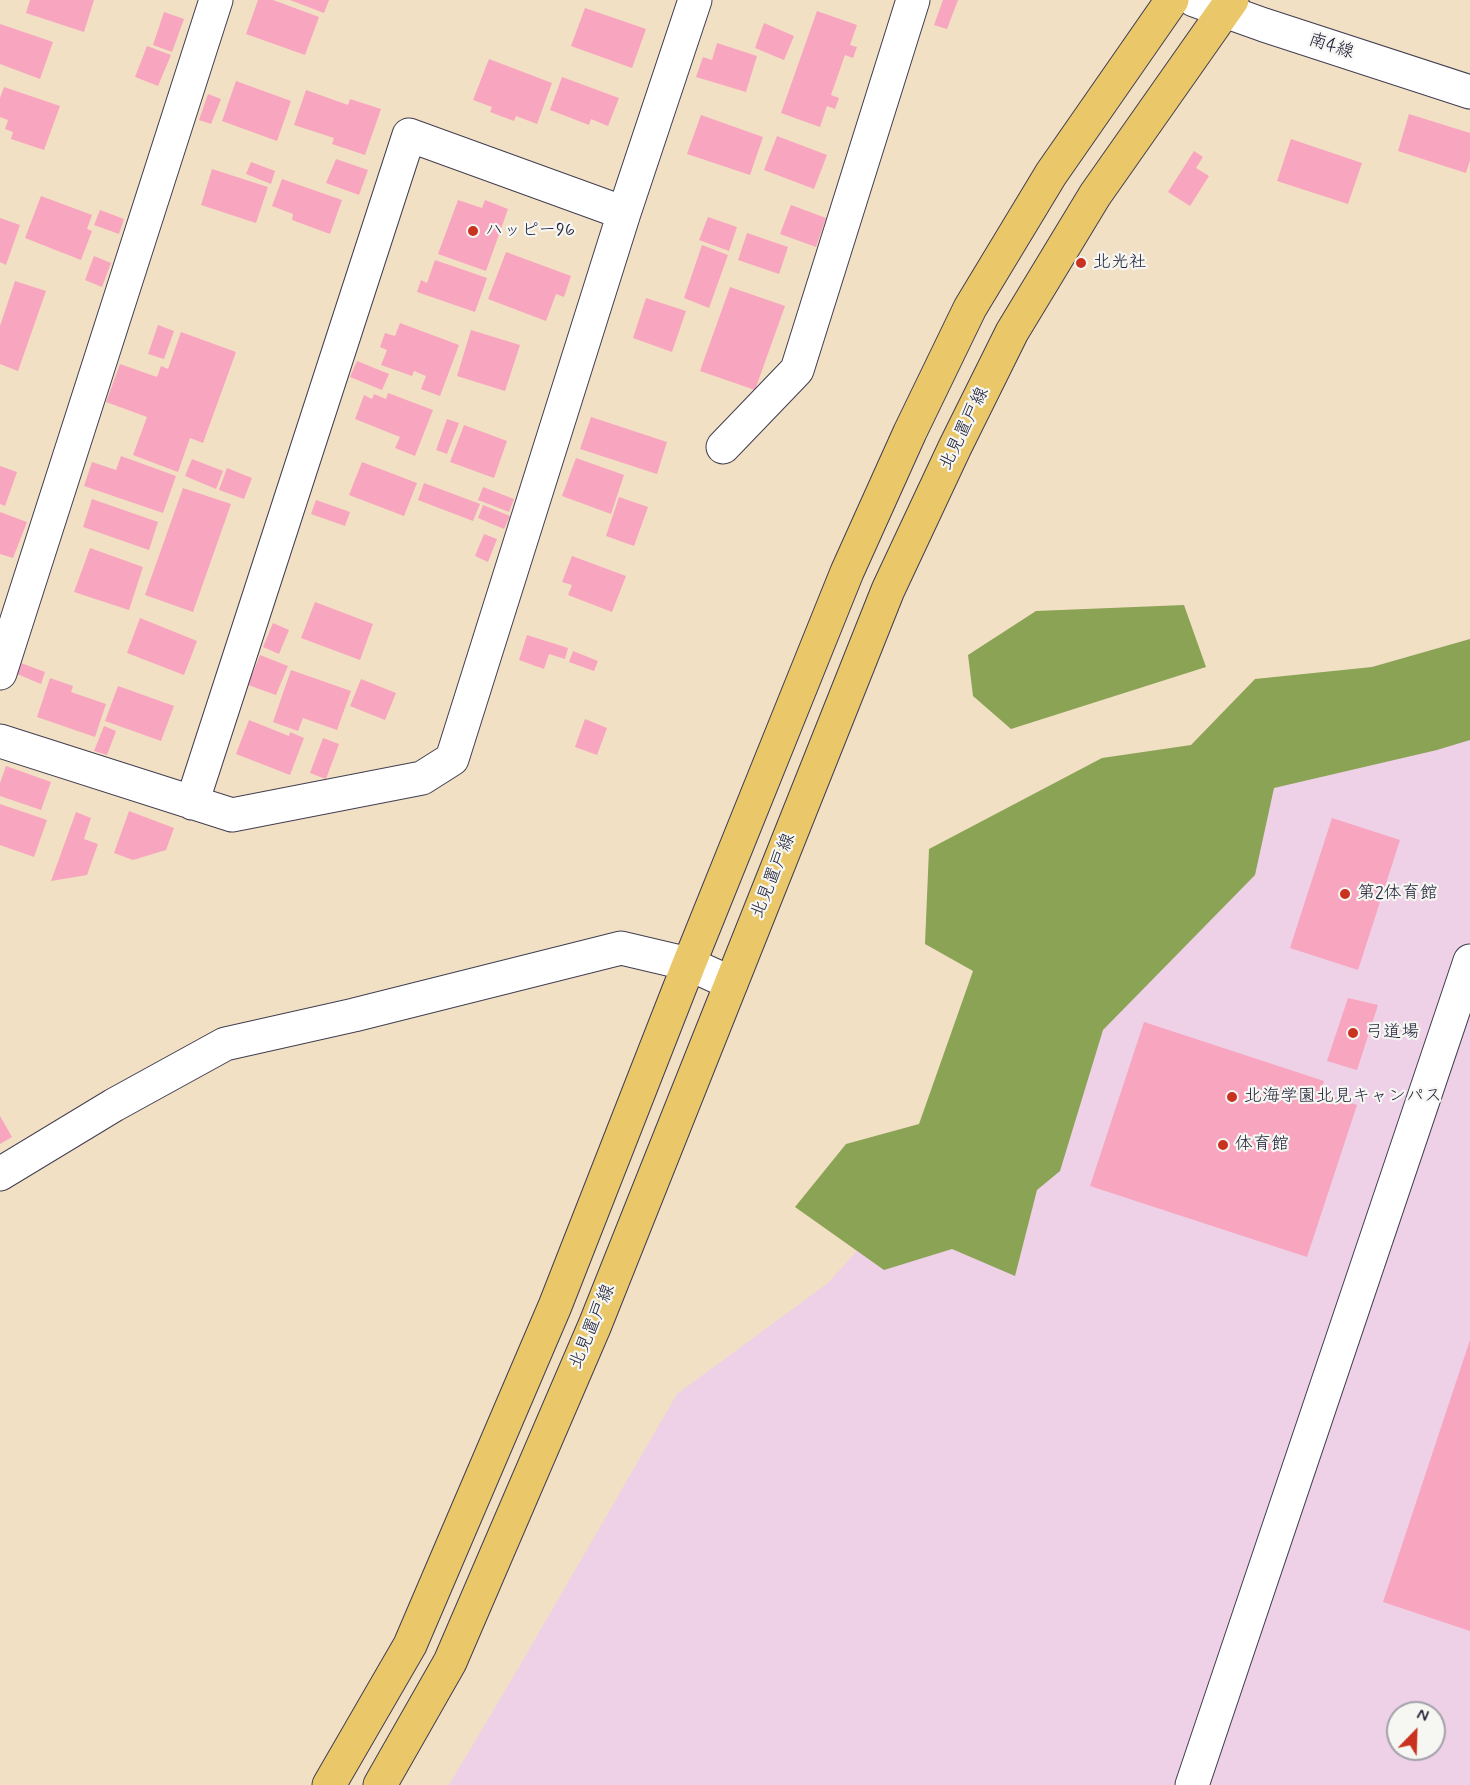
<!DOCTYPE html>
<html>
<head>
<meta charset="utf-8">
<style>
  body { margin:0 }
  #map { position:relative; width:1470px; height:1785px; overflow:hidden; background:#f2e0c4; font-family:Mynerve,sans-serif }
  canvas { display:block }
  .north { position:absolute; left:1386px; top:1701px; width:60px; height:60px; box-sizing:border-box; background:#f6f6f2; border:2px solid #a1a1a9; border-radius:50%; rotate:23deg; font-size:16px; font-weight:700; line-height:24px; text-align:center; color:#22223b }
  .north::after { content:''; display:block; margin:auto; width:21px; height:27px; background:#c8321e; clip-path:polygon(50% 0,100% 100%,50% 72%,0 100%) }
</style>
</head>
<body>
<div id="map">
<canvas width="1470" height="1785"></canvas>
<div class="north">N</div>
</div>
<script>
const ctx = document.querySelector('canvas').getContext('2d');
ctx.lineJoin = 'round';
function fill(path, color) {
  ctx.fillStyle = color;
  ctx.fill(path, 'evenodd');
}
function shape(rows) {
  const path = new Path2D();
  for (const r of rows) {
    path.moveTo(r[0], r[1]);
    for (let i = 2; i < r.length; i += 2) path.lineTo(r[i], r[i + 1]);
  }
  return path;
}
function strokePath(path, color, width, dash) {
  ctx.strokeStyle = color;
  ctx.lineWidth = width;
  ctx.lineCap = dash ? 'butt' : 'round';
  ctx.setLineDash(dash || []);
  ctx.stroke(path);
}
function drawText(font, color, halo, rows, align = 'center') {
  ctx.font = font + ' Mynerve,"Klee One",sans-serif';
  ctx.lineWidth = 4.5;
  ctx.setLineDash([]);
  ctx.textBaseline = 'middle';
  ctx.strokeStyle = halo;
  ctx.fillStyle = color;
  for (const [text, x, y, turn = 0] of rows) {
    ctx.save();
    ctx.translate(x, y);
    ctx.rotate((+turn || 0) * Math.PI / 180);
    ctx.textAlign = isNaN(turn) ? turn : align;
    if (halo) ctx.strokeText(text, 0, 0);
    ctx.fillText(text, 0, 0);
    ctx.restore();
  }
}
fill(shape([
  [1470,718,1470,1785,449,1785,519,1667,677,1394,828,1283,1162,912,1261,764],
  [1398,1713,1434,1713,1434,1749,1398,1749]
]), '#eed0e7');
fill(shape([
  [1184,605,1206,667,1011,729,973,696,968,655,1036,611],
  [1470,639,1470,740,1437,750,1274,788,1255,875,1103,1030,1060,1171,1037,1190,1015,1276,952,1249,884,1270,795,1207,846,1144,919,1124,973,971,925,944,929,849,1102,758,1191,745,1255,679,1372,667]
]), '#8aa355');
fill(shape([
  [30,0,94,0,84,32,26,13],
  [258,0,273,0,319,17,305,55,246,34],
  [290,0,329,0,324,13],
  [943,0,958,0,947,29,934,25],
  [585,8,646,29,632,68,571,46],
  [817,11,857,25,850,45,857,47,853,58,845,55,831,95,839,98,835,109,827,106,820,127,781,113],
  [164,12,184,19,172,52,153,45],
  [764,23,794,36,784,60,755,48],
  [0,24,53,42,40,79,0,64],
  [717,43,757,56,746,92,696,77,703,57,712,60],
  [147,46,171,55,158,86,135,77],
  [489,59,552,83,537,124,516,116,514,121,490,112,492,107,473,100],
  [562,77,619,98,608,126,591,119,589,125,550,110],
  [236,81,291,101,277,141,222,121],
  [4,87,60,106,44,150,11,139,13,132,5,129,8,120,0,117,0,98],
  [306,90,348,105,350,99,381,109,365,155,332,144,334,138,294,125],
  [208,94,221,99,211,124,199,120],
  [1409,114,1470,133,1470,160,1466,173,1398,151],
  [701,115,763,137,750,175,687,154],
  [777,136,827,155,814,189,764,170],
  [1291,139,1362,163,1348,204,1277,181],
  [1194,151,1203,157,1196,168,1209,176,1190,206,1168,192],
  [336,159,368,170,359,195,326,183],
  [251,162,275,171,271,184,246,174],
  [212,169,268,187,256,223,201,205],
  [282,179,342,200,330,234,292,220,293,214,272,206],
  [41,196,92,215,87,229,92,231,81,260,25,238],
  [458,200,482,208,485,200,508,209,486,271,438,254],
  [791,205,826,218,816,247,780,234],
  [100,210,124,219,119,234,94,225],
  [708,217,737,227,729,251,699,240],
  [0,218,20,225,6,265,0,262],
  [747,233,788,247,779,274,738,260],
  [702,245,728,255,709,308,684,298],
  [506,252,571,276,564,297,556,294,546,321,488,299],
  [94,256,111,263,102,287,85,280],
  [435,260,487,278,475,312,417,292,421,280,427,283],
  [15,281,46,291,18,371,0,364,0,326],
  [730,287,785,306,755,390,700,371],
  [646,298,686,311,672,352,633,338],
  [400,323,459,345,440,396,421,389,426,376,414,371,412,376,381,365,387,350,380,347,385,333,395,336],
  [158,325,174,331,164,359,148,354],
  [471,330,520,345,505,391,457,376],
  [181,332,236,352,203,443,190,438,178,472,133,455,147,417,106,402,120,364,157,377,161,366,168,369],
  [357,361,389,374,382,390,350,377],
  [388,393,433,410,415,456,395,448,400,437,355,419,364,395,372,399,374,394,386,399],
  [591,417,667,442,657,474,580,449],
  [447,419,459,423,447,454,436,450],
  [464,425,507,441,494,478,450,462],
  [121,456,176,476,163,513,84,486,92,462,116,470],
  [576,458,624,475,611,514,562,496],
  [192,459,223,471,216,489,185,476],
  [362,462,417,483,404,516,349,495],
  [0,466,17,472,5,506,0,504],
  [227,468,252,478,244,499,219,490],
  [424,483,480,504,473,521,418,500],
  [483,487,514,499,509,512,478,500],
  [183,488,231,504,193,612,145,595],
  [619,497,648,507,634,546,606,536],
  [92,499,158,522,149,550,83,527],
  [316,500,350,512,345,526,311,514],
  [483,505,510,516,504,529,478,518],
  [0,512,27,522,13,558,0,554],
  [484,534,497,539,488,562,475,556],
  [90,548,143,567,129,610,74,592],
  [572,556,626,576,612,612,568,595,572,585,562,582],
  [315,602,373,624,360,660,301,638],
  [140,618,197,641,184,675,127,653],
  [273,623,289,630,279,654,263,647],
  [527,635,568,648,565,659,549,654,544,669,519,660],
  [573,651,598,661,594,671,569,662],
  [260,655,288,666,276,695,248,685],
  [21,663,45,672,41,684,17,674],
  [291,670,351,691,337,730,303,718,298,731,273,722],
  [50,678,73,686,71,692,106,704,95,737,37,717],
  [361,679,396,693,385,720,350,706],
  [118,686,174,706,161,741,105,721],
  [585,719,607,728,597,755,575,747],
  [249,720,289,736,290,732,304,738,290,775,236,754],
  [104,726,116,731,107,755,94,751],
  [323,738,339,744,326,779,310,773],
  [6,766,51,782,41,810,0,796,0,783],
  [0,804,47,820,34,857,0,845],
  [129,811,174,828,166,850,133,860,114,853],
  [76,812,91,818,84,839,98,844,87,875,51,881],
  [1332,818,1400,840,1358,970,1290,948],
  [1348,998,1378,1005,1357,1070,1327,1061],
  [1144,1022,1324,1081,1320,1092,1357,1105,1307,1257,1090,1186],
  [0,1116,12,1137,0,1144],
  [1470,1340,1470,1631,1383,1602]
]), '#f8a5bf');
const minor = shape([
  [1194,0,1264,25,1470,92],
  [723,447,797,370,913,0],
  [0,673,216,0],
  [0,741,232,815,422,778,452,759,624,213,695,0],
  [192,803,409,135,624,213],
  [0,1174,114,1105,225,1044,354,1015,621,948,689,964,731,983],
  [1192,1785,1470,961]
]);
const major = shape([
  [329,1785,410,1645,555,1306,689,964,847,572,910,432,970,308,1051,174,1172,0],
  [380,1785,450,1662,595,1325,888,590,955,447,1012,332,1095,195,1232,0]
]);
strokePath(minor, '#413e50', 35);
strokePath(major, '#413e50', 35);
strokePath(minor, '#fff', 33);
strokePath(major, '#eac769', 33);
for (const [x, y, r, color] of [
  [473,231,6,"#c8321e"],
  [1081,263,6,"#c8321e"],
  [1345,894,6,"#c8321e"],
  [1353,1033,6,"#c8321e"],
  [1232,1097,6,"#c8321e"],
  [1223,1145,6,"#c8321e"]
]) {
  const dot = new Path2D();
  dot.arc(x, y, r, 0, 2 * Math.PI);
  ctx.fillStyle = color;
  ctx.fill(dot);
  strokePath(dot, '#f6f6f2', 2);
}
drawText('18px', '#22223b', '#f6f6f2', [
  ["南4線",1331,47,18],
  ["北見置戸線",965,429,-64],
  ["北見置戸線",774,876,-68],
  ["北見置戸線",593,1327,-67]
]);
drawText('18px', '#22223b', '#f6f6f2', [
  ["ハッピー96",485,231],
  ["北光社",1093,263],
  ["第2体育館",1357,894],
  ["弓道場",1365,1033],
  ["北海学園北見キャンパス",1244,1097],
  ["体育館",1235,1145]
], 'left');
</script>
</body>
</html>
